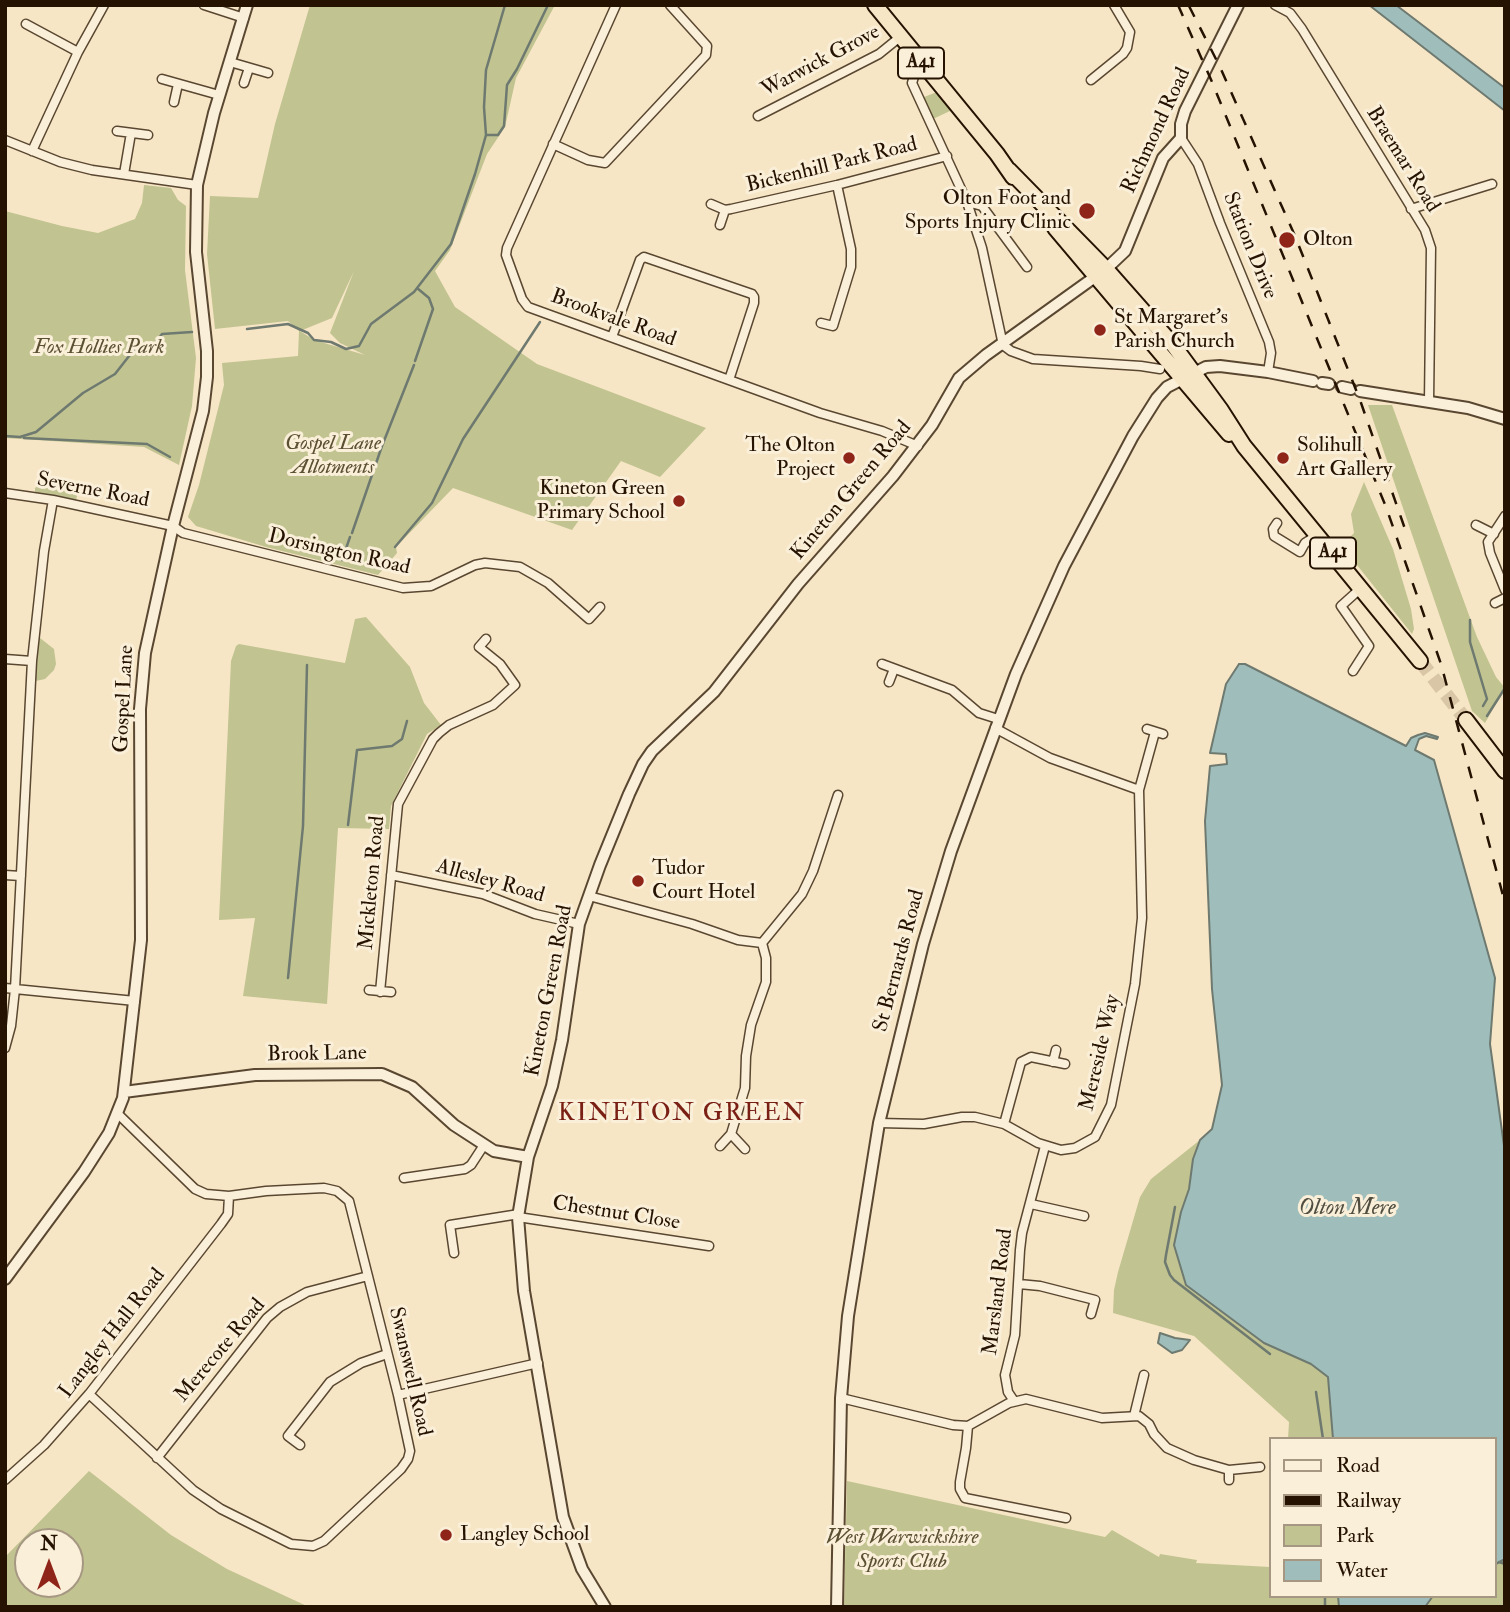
<!DOCTYPE html>
<html>
<head>
<meta charset="utf-8">
<style>
  body { margin:0 }
  #map { position:relative; width:1510px; height:1612px; overflow:hidden; background:#f7e6c5; font-family:"IM FELL Double Pica",serif }
  canvas { display:block }
  .frame { position:absolute; inset:0; border:7px solid #251200; pointer-events:none }
  .legend { position:absolute; left:1269px; top:1437px; width:228px; height:161px; box-sizing:border-box; background:#faefd9; border:2px solid #a59782; margin:0; padding:9px 12px; list-style:none; font-size:21px; color:#251200 }
  .legend li { display:flex; align-items:center; gap:14px; height:35px }
  .legend b { width:35px; border:2px solid #a59782 }
  .north { position:absolute; left:14px; top:1528px; width:70px; height:70px; box-sizing:border-box; background:#faefd9; border:2px solid #a59782; border-radius:50%; rotate:0deg; font-size:19px; font-weight:700; line-height:28px; text-align:center; color:#251200 }
  .north::after { content:''; display:block; margin:auto; width:24px; height:32px; background:#8f2418; clip-path:polygon(50% 0,100% 100%,50% 72%,0 100%) }
</style>
</head>
<body>
<div id="map">
<canvas width="1510" height="1612"></canvas>
<div class="frame"></div>
<ul class="legend">
<li><b style="height:9px;background:#faefd9"></b>Road</li>
<li><b style="height:9px;background:#251200"></b>Railway</li>
<li><b style="height:19px;background:#c1c391"></b>Park</li>
<li><b style="height:19px;background:#9fbebb"></b>Water</li>
</ul>
<div class="north">N</div>
</div>
<script>
const ctx = document.querySelector('canvas').getContext('2d');
ctx.lineJoin = 'round';
function fill(path, color) {
  ctx.fillStyle = color;
  ctx.fill(path, 'evenodd');
}
function shape(rows) {
  const path = new Path2D();
  for (const r of rows) {
    path.moveTo(r[0], r[1]);
    for (let i = 2; i < r.length; i += 2) path.lineTo(r[i], r[i + 1]);
  }
  return path;
}
function strokePath(path, color, width, dash) {
  ctx.strokeStyle = color;
  ctx.lineWidth = width;
  ctx.lineCap = dash ? 'butt' : 'round';
  ctx.setLineDash(dash || []);
  ctx.stroke(path);
}
function drawText(font, color, halo, rows, align = 'center') {
  ctx.font = font + ' "IM FELL Double Pica",serif';
  ctx.lineWidth = 6;
  ctx.setLineDash([]);
  ctx.textBaseline = 'middle';
  ctx.strokeStyle = halo;
  ctx.fillStyle = color;
  for (const [text, x, y, turn = 0] of rows) {
    ctx.save();
    ctx.translate(x, y);
    ctx.rotate((+turn || 0) * Math.PI / 180);
    ctx.textAlign = isNaN(turn) ? turn : align;
    if (halo) ctx.strokeText(text, 0, 0);
    ctx.fillText(text, 0, 0);
    ctx.restore();
  }
}
fill(shape([
  [310,5,555,5,516,78,505,127,487,154,450,250,435,271,455,307,537,364,706,428,660,477,621,461,572,530,453,488,396,547,397,553,378,575,266,547,196,526,188,517,199,485,224,385,222,363,298,356,299,331,288,321,215,329,207,254,210,196,258,198,275,124],
  [354,271,330,333,340,343,365,355,314,340,300,331,332,318],
  [937,92,952,110,933,119,924,97],
  [144,185,171,188,178,200,186,206,185,270,196,358,192,406,179,465,144,447,5,438,5,211,62,226,98,233,135,219,142,203],
  [1368,405,1392,405,1477,637,1496,677,1505,688,1485,723,1472,711],
  [47,479,65,481,72,486,77,496,76,500,35,493,35,488],
  [1364,482,1393,549,1411,609,1414,629,1412,634,1353,560,1347,540,1354,533,1351,514],
  [366,617,410,667,424,703,441,725,427,734,391,806,389,829,338,828,327,1004,243,996,255,918,219,920,231,661,236,646,239,644,345,663,355,619],
  [35,634,54,649,56,664,54,670,45,679,31,682],
  [1200,1140,1193,1159,1189,1189,1181,1212,1264,1343,1311,1364,1328,1377,1333,1439,1288,1439,1289,1422,1194,1336,1113,1313,1114,1290,1118,1272,1140,1197,1151,1179],
  [89,1471,171,1535,227,1569,309,1607,5,1607,5,1557],
  [28,1542,70,1542,70,1584,28,1584],
  [847,1481,1105,1537,1112,1530,1159,1557,1160,1554,1197,1560,1196,1563,1270,1567,1270,1596,1338,1596,1339,1607,844,1607],
  [1505,1559,1505,1607,1425,1607,1433,1596,1494,1596,1494,1565]
]), '#c1c391');
const water = shape([
  [1369,5,1396,5,1505,88,1505,111,1369,5],
  [1239,664,1245,664,1406,746,1411,738,1418,735,1425,733,1438,737,1437,739,1426,736,1419,739,1415,750,1434,760,1495,978,1490,1044,1505,1153,1505,1559,1494,1565,1494,1439,1333,1439,1328,1377,1311,1364,1264,1343,1186,1285,1174,1245,1181,1212,1189,1189,1193,1159,1200,1140,1212,1129,1222,1085,1212,989,1205,821,1210,766,1227,764,1226,754,1210,753,1226,684,1239,664],
  [1160,1333,1175,1338,1190,1340,1182,1350,1172,1353,1158,1343,1160,1333],
  [1338,1596,1433,1596,1425,1607,1339,1607,1338,1596]
]);
fill(water, '#9fbebb');
strokePath(water, '#6e7970', 2);
strokePath(shape([
  [486,135,498,135,504,126,507,85,517,69,548,5],
  [247,329,288,324,308,333,314,340,331,342,346,349,359,346,371,324,414,292,451,244,475,174,486,135,484,107,486,70,505,5],
  [415,361,433,309,429,298,417,288],
  [5,436,20,437,36,432,83,393,115,374,133,351,151,349,162,334,192,332],
  [24,438,147,444,170,457],
  [352,533,382,446,414,365],
  [395,547,432,503,463,439,540,322],
  [342,560,350,537],
  [1470,620,1470,642,1487,699,1483,706],
  [1487,716,1505,688],
  [348,825,357,750,392,746,402,739,407,721],
  [288,978,303,826,307,665],
  [1175,1207,1166,1255,1165,1262,1170,1275,1174,1280,1270,1354],
  [1316,1392,1323,1439],
  [1499,1562,1505,1564],
  [1325,1607,1325,1596]
]), '#6e7970', 2.5);
strokePath(shape([
  [1420,661,1466,720]
]), '#d8c6a7', 14, [14, 7]);
const minor = shape([
  [204,5,244,18],
  [616,5,507,248,506,255,522,299,528,307,820,413,882,431,918,446],
  [1275,5,1290,13,1302,29,1425,230,1431,248,1429,401],
  [26,24,78,52],
  [919,61,912,83,967,202,982,248,1003,345,1011,351,1033,359,1141,366,1160,369],
  [230,62,268,73],
  [162,79,219,95],
  [1091,80,1123,54,1127,48,1130,32,1114,5],
  [244,83,249,68],
  [174,102,178,84],
  [758,116,879,54,900,37],
  [117,131,148,135],
  [1181,138,1198,164,1220,223,1269,342,1271,353,1268,372],
  [5,140,60,162,92,170,197,185],
  [553,144,588,160,605,163,706,55,707,46,670,5],
  [32,151,78,52,104,5],
  [124,174,131,133],
  [967,202,982,206,1027,267],
  [711,204,725,210,731,209,837,185,947,156],
  [1411,209,1492,184],
  [720,225,725,210],
  [821,323,833,326,851,267,851,249,837,185],
  [612,337,640,260,644,257,752,294,754,297,754,303,729,380],
  [5,493,53,500,173,526,183,533,403,588,431,586,475,565,485,563,520,567,548,583,589,619,600,607],
  [1505,516,1488,542,1490,553,1505,590],
  [1277,523,1273,529,1274,536,1300,552,1305,543,1318,535],
  [1476,525,1494,534],
  [1495,603,1505,598],
  [5,659,32,661],
  [882,664,952,690,979,713,998,719],
  [1353,671,1369,646,1341,606,1361,588],
  [889,682,894,669],
  [1147,729,1163,734],
  [1139,790,1155,732],
  [5,875,21,876],
  [391,875,483,894,535,914,579,924],
  [589,896,692,924,738,940,762,943,766,958,766,982,751,1025,746,1056,745,1088,731,1134],
  [762,943,802,894,813,871,838,795],
  [5,988,135,1001],
  [369,990,391,992],
  [380,992,398,804,433,739,439,733,449,725,493,705,515,685,500,664,479,647,486,639],
  [5,1048,11,1026,15,989,32,661,44,551,53,500],
  [1053,1062,1056,1050],
  [879,1123,924,1124,962,1117,975,1117,1004,1124,1038,1143,1061,1150,1075,1148,1095,1137,1111,1105,1135,984,1142,918,1139,790,1050,758,995,728],
  [1004,1124,1021,1062,1031,1057,1065,1064],
  [720,1146,731,1134,745,1149],
  [404,1178,465,1169,471,1165,484,1145],
  [1031,1204,1084,1216],
  [518,1217,709,1246],
  [454,1253,450,1225,519,1214],
  [1019,1284,1040,1286,1095,1300,1091,1314],
  [89,1394,193,1490,221,1509,291,1544,313,1546,324,1541,401,1469,408,1459,410,1451,398,1395,349,1201,337,1191,324,1188,266,1191,229,1196,206,1194,195,1189,117,1113],
  [398,1395,538,1363],
  [841,1398,953,1425,968,1426,1009,1403,1026,1399,1102,1418,1139,1416,1149,1424,1154,1434,1167,1448,1194,1460,1229,1470,1260,1467],
  [1014,1401,1008,1392,1005,1375,1015,1335,1020,1250,1022,1233,1045,1146],
  [1134,1416,1144,1375],
  [968,1426,966,1448,960,1482,960,1489,965,1498,1066,1518],
  [300,1445,288,1436,330,1382,361,1363,387,1354],
  [157,1458,267,1318,280,1307,307,1292,368,1276],
  [1229,1470,1229,1480],
  [5,1480,44,1445,89,1394,221,1224,228,1214,229,1196]
]);
const tertiary = shape([
  [1322,383,1329,384],
  [1342,387,1351,389],
  [1360,391,1468,408,1505,419],
  [124,1092,255,1075,382,1074,412,1087,454,1125,494,1151,528,1157],
  [5,1279,84,1172,109,1133,123,1098,141,940,140,709,145,653,173,526,203,411,207,377,207,351,196,252,197,185,214,113,247,5],
  [605,1607,582,1569,563,1517,524,1291,518,1217,528,1157,552,1086,562,1040,579,924,600,865,629,794,643,764,652,751,714,692,798,584,893,476,932,425,959,378,986,355,1106,269,1125,251,1163,158,1181,138,1181,124,1185,111,1238,5],
  [837,1607,841,1398,848,1316,879,1123,923,944,951,851,1016,674,1064,566,1091,515,1133,436,1157,398,1167,387,1206,367,1220,366,1268,372,1313,381]
]);
const trunk = shape([
  [875,5,997,154,1013,177],
  [1009,170,1106,269,1174,346,1221,410,1244,446,1420,661],
  [1055,228,1229,434],
  [1466,720,1505,771]
]);
strokePath(minor, '#5a4731', 11);
strokePath(tertiary, '#5a4731', 14);
strokePath(trunk, '#251200', 18);
strokePath(minor, '#faefd9', 8);
strokePath(tertiary, '#faefd9', 10);
strokePath(trunk, '#f7e6c5', 14);
strokePath(shape([
  [1178,5,1212,82,1386,507,1441,664,1505,903],
  [1189,6,1220,67,1295,236,1360,400,1405,529]
]), '#251200', 2.5, [12, 12]);
for (const [x, y, r, color] of [
  [1087,211,9,"#8f2418"],
  [1287,240,9,"#8f2418"],
  [1100,330,7,"#8f2418"],
  [849,458,7,"#8f2418"],
  [1283,458,7,"#8f2418"],
  [679,501,7,"#8f2418"],
  [638,881,7,"#8f2418"],
  [446,1535,7,"#8f2418"]
]) {
  const dot = new Path2D();
  dot.arc(x, y, r, 0, 2 * Math.PI);
  ctx.fillStyle = color;
  ctx.fill(dot);
  strokePath(dot, '#faefd9', 2.5);
}
for (const [x, y, w] of [
  [921,63,46],
  [1333,553,46]
]) {
  const box = new Path2D();
  box.roundRect(x - w / 2, y - 15.5, w, 31, 5);
  ctx.fillStyle = '#faefd9';
  ctx.fill(box);
  strokePath(box, '#251200', 2);
}
drawText('bold 19px', '#251200', null, [
  ["A41",921,63],
  ["A41",1333,553]
]);
drawText('21px', '#251200', '#faefd9', [
  ["Warwick Grove",821,62,-28],
  ["Richmond Road",1157,131,-65],
  ["Braemar Road",1402,160,58],
  ["Bickenhill Park Road",832,166,-14],
  ["Station Drive",1249,246,68],
  ["Brookvale Road",613,319,20],
  ["Severne Road",93,491,11],
  ["Kineton Green Road",852,491,-50],
  ["Dorsington Road",339,553,13],
  ["Gospel Lane",125,699,-87],
  ["Allesley Road",490,882,16],
  ["Mickleton Road",373,883,-85],
  ["St Bernards Road",900,961,-75],
  ["Kineton Green Road",550,991,-79],
  ["Mereside Way",1101,1053,-77],
  ["Brook Lane",317,1055,-1],
  ["Chestnut Close",616,1214,9],
  ["Marsland Road",999,1292,-83],
  ["Langley Hall Road",113,1334,-52],
  ["Merecote Road",221,1351,-50],
  ["Swanswell Road",409,1372,77]
]);
drawText('21px', '#251200', '#faefd9', [
  ["Olton Foot and",1071,199,"right"],
  ["Sports Injury Clinic",1071,223,"right"],
  ["Olton",1303,240],
  ["St Margaret's",1114,318],
  ["Parish Church",1114,342],
  ["The Olton",835,446,"right"],
  ["Project",835,470,"right"],
  ["Solihull",1297,446],
  ["Art Gallery",1297,470],
  ["Kineton Green",665,489,"right"],
  ["Primary School",665,513,"right"],
  ["Tudor",652,869],
  ["Court Hotel",652,893],
  ["Langley School",460,1535]
], 'left');
drawText('italic 21px', '#5c5033', '#faefd9', [
  ["Fox Hollies Park",99,348],
  ["Gospel Lane",333,444],
  ["Allotments",333,468],
  ["West Warwickshire",902,1538],
  ["Sports Club",902,1562]
]);
drawText('italic 23px', '#504e41', '#faefd9', [
  ["Olton Mere",1347,1209]
]);
ctx.letterSpacing = '2px';
drawText('24px', '#7a1f14', '#faefd9', [
  ["KINETON GREEN",682,1115]
]);
ctx.letterSpacing = '0px';
</script>
</body>
</html>
